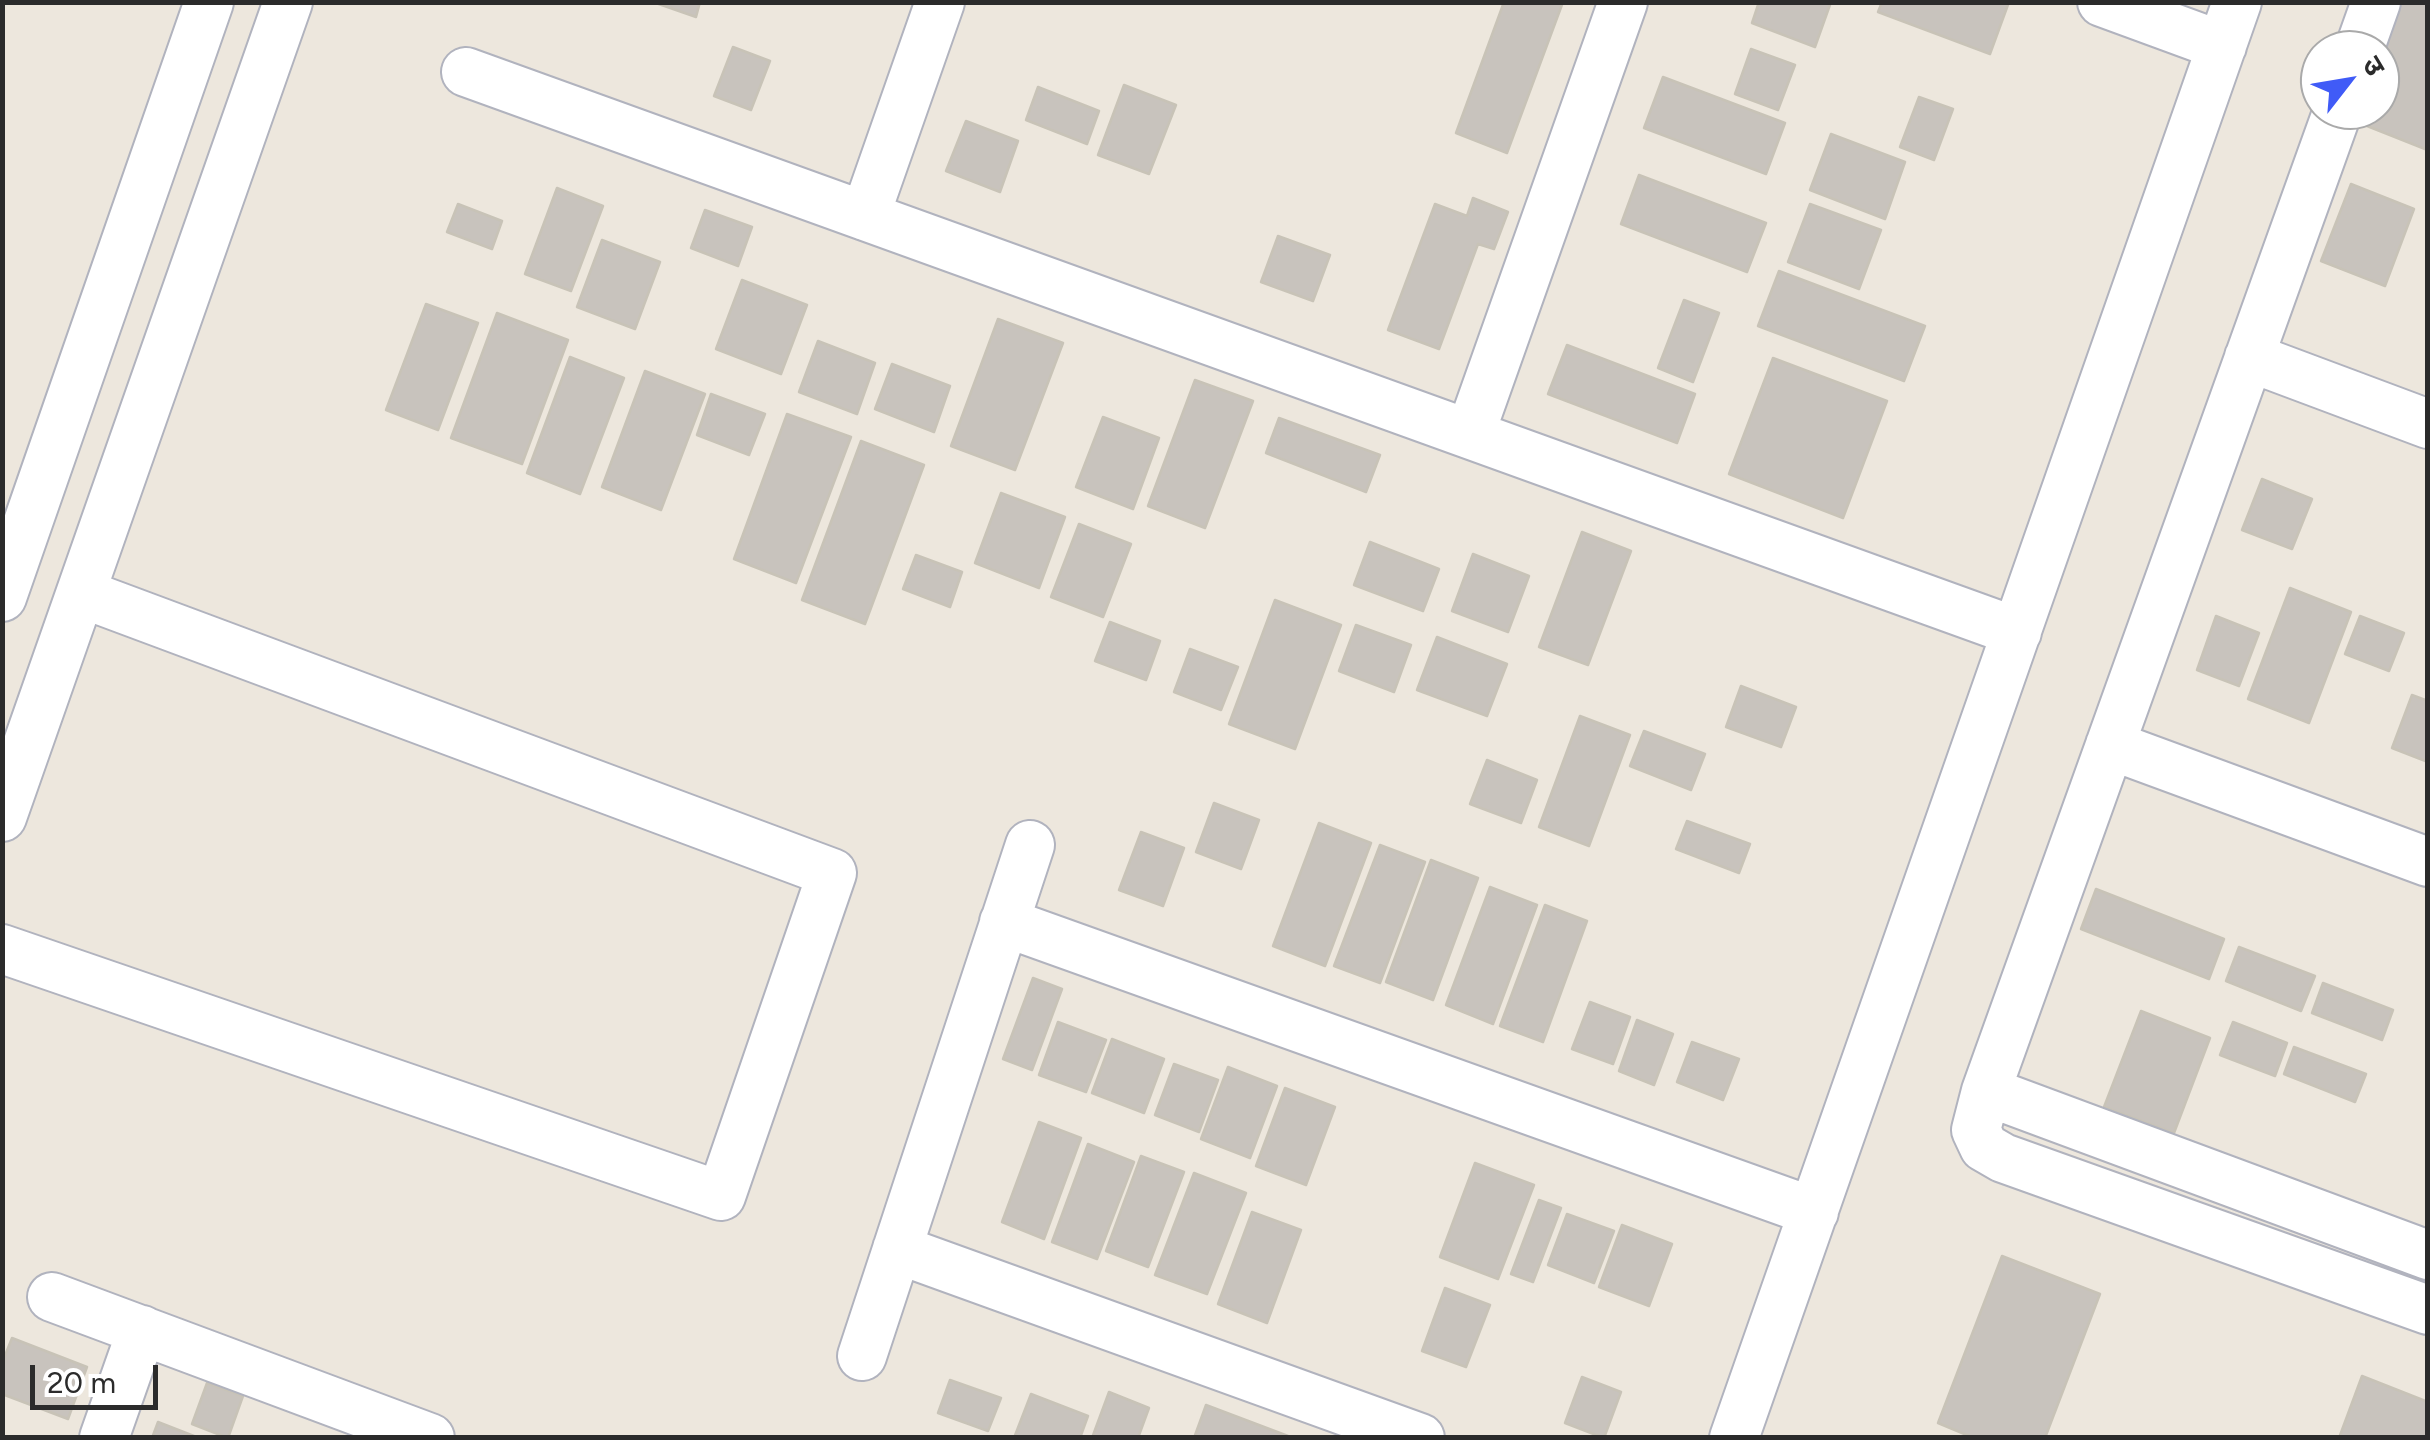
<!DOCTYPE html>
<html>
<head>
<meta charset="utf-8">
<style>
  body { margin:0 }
  #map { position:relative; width:2430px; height:1440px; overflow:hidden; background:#ede7dd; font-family:Figtree,"Noto Sans Devanagari",sans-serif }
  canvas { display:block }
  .frame { position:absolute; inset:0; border:5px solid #2b2b2b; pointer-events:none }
  .north { position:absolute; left:2300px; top:30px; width:100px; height:100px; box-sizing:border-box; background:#fff; border:2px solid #aaa; border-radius:50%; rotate:59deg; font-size:28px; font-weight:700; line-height:40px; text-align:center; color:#2b2b2b }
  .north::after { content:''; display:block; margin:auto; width:35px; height:45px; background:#405bf7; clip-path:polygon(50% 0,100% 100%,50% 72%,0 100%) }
  .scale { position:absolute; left:30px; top:1365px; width:128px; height:45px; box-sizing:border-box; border:5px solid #2b2b2b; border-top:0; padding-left:12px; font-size:30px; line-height:35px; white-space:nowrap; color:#2b2b2b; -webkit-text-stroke:8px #fff; paint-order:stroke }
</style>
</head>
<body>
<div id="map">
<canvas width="2430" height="1440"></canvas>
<div class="frame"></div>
<div class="north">उ</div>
<div class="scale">20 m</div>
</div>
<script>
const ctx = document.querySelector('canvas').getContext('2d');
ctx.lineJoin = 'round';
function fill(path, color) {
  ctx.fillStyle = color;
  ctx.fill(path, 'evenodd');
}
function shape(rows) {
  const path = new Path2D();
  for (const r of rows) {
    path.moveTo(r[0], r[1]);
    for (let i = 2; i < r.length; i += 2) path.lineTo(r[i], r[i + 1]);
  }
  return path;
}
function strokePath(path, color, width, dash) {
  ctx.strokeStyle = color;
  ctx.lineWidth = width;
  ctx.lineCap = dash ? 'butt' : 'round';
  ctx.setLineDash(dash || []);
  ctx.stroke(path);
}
const building = shape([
  [653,2,700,2,696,17,653,2],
  [1504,2,1563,2,1507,153,1456,133,1504,2],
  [1759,2,1831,2,1815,47,1752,23,1759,2],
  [1882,2,2009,2,1990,54,1878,12,1882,2],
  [2397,2,2428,2,2428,141,2425,149,2352,120,2355,110,2380,110,2380,50,2397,2],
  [733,47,770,61,751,110,714,96,733,47],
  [1751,49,1795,65,1778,110,1735,94,1751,49],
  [1663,77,1785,123,1766,174,1644,128,1663,77],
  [1124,85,1176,105,1149,174,1098,155,1124,85],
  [1038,87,1099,111,1087,144,1026,120,1038,87],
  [1919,97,1953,109,1934,160,1900,147,1919,97],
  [966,121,1018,141,1000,192,946,171,966,121],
  [1831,134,1905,162,1885,219,1810,190,1831,134],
  [1639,175,1766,223,1747,272,1621,224,1639,175],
  [2351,184,2414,209,2385,286,2321,261,2351,184],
  [557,188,603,206,571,291,525,274,557,188],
  [1473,198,1508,212,1494,249,1478,244,1439,349,1388,330,1435,204,1467,216,1473,198],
  [458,204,502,221,492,249,447,232,458,204],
  [1810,204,1881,230,1859,289,1788,262,1810,204],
  [705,210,752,227,738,266,691,248,705,210],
  [1278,236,1330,255,1313,301,1261,282,1278,236],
  [602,240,660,262,635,329,577,307,602,240],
  [1779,271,1925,326,1904,381,1758,326,1779,271],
  [742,280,807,305,781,374,716,349,742,280],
  [1684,300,1719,313,1693,382,1658,368,1684,300],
  [426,304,478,323,438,430,386,410,426,304],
  [497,313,568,340,522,464,451,438,497,313],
  [998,319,1063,343,1015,470,951,446,998,319],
  [818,341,875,363,857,414,799,392,818,341],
  [1567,345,1695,394,1677,443,1548,394,1567,345],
  [570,357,624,378,580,494,527,473,570,357],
  [1773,358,1887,401,1843,518,1729,474,1773,358],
  [892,364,950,386,934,432,875,409,892,364],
  [645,371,705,394,661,510,602,487,645,371],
  [1195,380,1253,401,1205,528,1148,506,1195,380],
  [711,394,765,414,749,455,697,435,711,394],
  [787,414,851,437,796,583,734,559,787,414],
  [1103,417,1159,438,1133,509,1076,487,1103,417],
  [1279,418,1380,455,1366,492,1266,453,1279,418],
  [861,441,924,465,865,624,802,600,861,441],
  [2262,479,2312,499,2292,549,2242,530,2262,479],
  [1001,493,1065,517,1039,588,975,563,1001,493],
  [1079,524,1131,544,1103,617,1051,597,1079,524],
  [1582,532,1631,551,1588,665,1539,647,1582,532],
  [1370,542,1439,569,1423,611,1354,585,1370,542],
  [1473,554,1529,576,1508,632,1452,611,1473,554],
  [916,555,962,572,950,607,903,589,916,555],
  [2290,588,2351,612,2309,723,2248,699,2290,588],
  [1275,600,1341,625,1295,749,1229,724,1275,600],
  [2216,616,2259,633,2239,686,2197,670,2216,616],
  [2360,616,2404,633,2389,671,2345,654,2360,616],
  [1110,622,1160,641,1146,680,1095,661,1110,622],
  [1356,625,1411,645,1394,692,1339,671,1356,625],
  [1437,637,1507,664,1487,716,1417,690,1437,637],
  [1190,649,1238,667,1221,710,1174,692,1190,649],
  [1741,686,1796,707,1781,747,1726,727,1741,686],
  [2412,695,2428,701,2428,762,2392,748,2412,695],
  [1580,716,1630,735,1589,846,1539,827,1580,716],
  [1644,731,1705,754,1691,790,1630,766,1644,731],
  [1487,760,1537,780,1521,823,1470,804,1487,760],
  [1214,803,1259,820,1241,869,1196,852,1214,803],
  [1687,821,1750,844,1739,873,1676,849,1687,821],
  [1319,823,1371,843,1325,966,1273,946,1319,823],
  [1141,832,1184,848,1163,906,1119,890,1141,832],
  [1380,845,1425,862,1380,983,1334,966,1380,845],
  [1431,860,1478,878,1433,1000,1386,982,1431,860],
  [1490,887,1537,905,1493,1024,1446,1005,1490,887],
  [2096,889,2224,939,2209,979,2081,929,2096,889],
  [1545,905,1587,921,1543,1042,1500,1026,1545,905],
  [2239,947,2315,976,2301,1011,2226,981,2239,947],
  [1033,978,1062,989,1032,1070,1003,1059,1033,978],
  [2323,983,2393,1010,2382,1040,2312,1013,2323,983],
  [1590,1002,1630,1017,1613,1064,1572,1049,1590,1002],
  [2141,1011,2210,1038,2174,1133,2104,1107,2141,1011],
  [1637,1020,1673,1034,1654,1085,1619,1071,1637,1020],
  [1058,1022,1106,1040,1086,1092,1039,1075,1058,1022],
  [2233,1022,2287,1043,2275,1076,2220,1055,2233,1022],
  [1112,1039,1164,1059,1144,1113,1092,1093,1112,1039],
  [1692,1042,1739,1059,1723,1100,1677,1082,1692,1042],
  [2294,1047,2366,1074,2355,1102,2284,1074,2294,1047],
  [1174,1064,1218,1080,1199,1132,1155,1115,1174,1064],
  [1228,1067,1277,1086,1250,1158,1201,1139,1228,1067],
  [1285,1088,1335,1107,1306,1185,1256,1166,1285,1088],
  [1039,1122,1081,1138,1044,1239,1002,1222,1039,1122],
  [1088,1144,1134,1162,1097,1259,1052,1242,1088,1144],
  [1141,1156,1184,1172,1148,1267,1106,1251,1141,1156],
  [1475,1163,1534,1185,1498,1279,1440,1257,1475,1163],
  [1194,1173,1246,1193,1207,1294,1155,1275,1194,1173],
  [1539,1200,1561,1208,1533,1282,1511,1274,1539,1200],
  [1252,1212,1301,1230,1267,1323,1218,1304,1252,1212],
  [1567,1214,1614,1231,1594,1283,1548,1265,1567,1214],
  [1622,1225,1672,1244,1649,1306,1599,1287,1622,1225],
  [2002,1256,2100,1294,2045,1438,1974,1438,1938,1423,2002,1256],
  [1445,1288,1490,1305,1466,1367,1422,1351,1445,1288],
  [12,1338,87,1367,68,1419,2,1394,2,1363,12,1338],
  [2362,1376,2428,1402,2428,1438,2339,1438,2362,1376],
  [1582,1377,1621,1392,1604,1438,1565,1423,1582,1377],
  [950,1380,1001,1398,988,1431,938,1413,950,1380],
  [207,1383,243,1396,228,1438,192,1424,207,1383],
  [1109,1392,1149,1408,1138,1438,1092,1438,1109,1392],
  [1031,1394,1088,1416,1080,1438,1014,1438,1031,1394],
  [1206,1405,1288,1436,1288,1438,1194,1438,1206,1405],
  [158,1422,199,1438,152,1438,158,1422]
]);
fill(building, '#c8c3bd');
strokePath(building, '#c8c3b7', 2.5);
const minor = shape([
  [2102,2,2222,46],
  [2359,50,2376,2],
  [466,72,2017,632],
  [2338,110,1986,1091,1976,1130,1984,1147,2003,1158,2428,1310],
  [865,216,940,2],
  [2249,357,2428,424],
  [1470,434,1623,2],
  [2,597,209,2],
  [2110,745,2428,862],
  [2,817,288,2],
  [1004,922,1814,1212],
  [2,949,721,1196,832,873,81,593],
  [1986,1091,2428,1255],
  [897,1249,1420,1438],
  [52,1297,430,1438],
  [862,1356,1030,845],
  [104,1438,142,1330],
  [1734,1438,2237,2]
]);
strokePath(minor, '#b1b3be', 52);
strokePath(minor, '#fff', 48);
</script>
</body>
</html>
